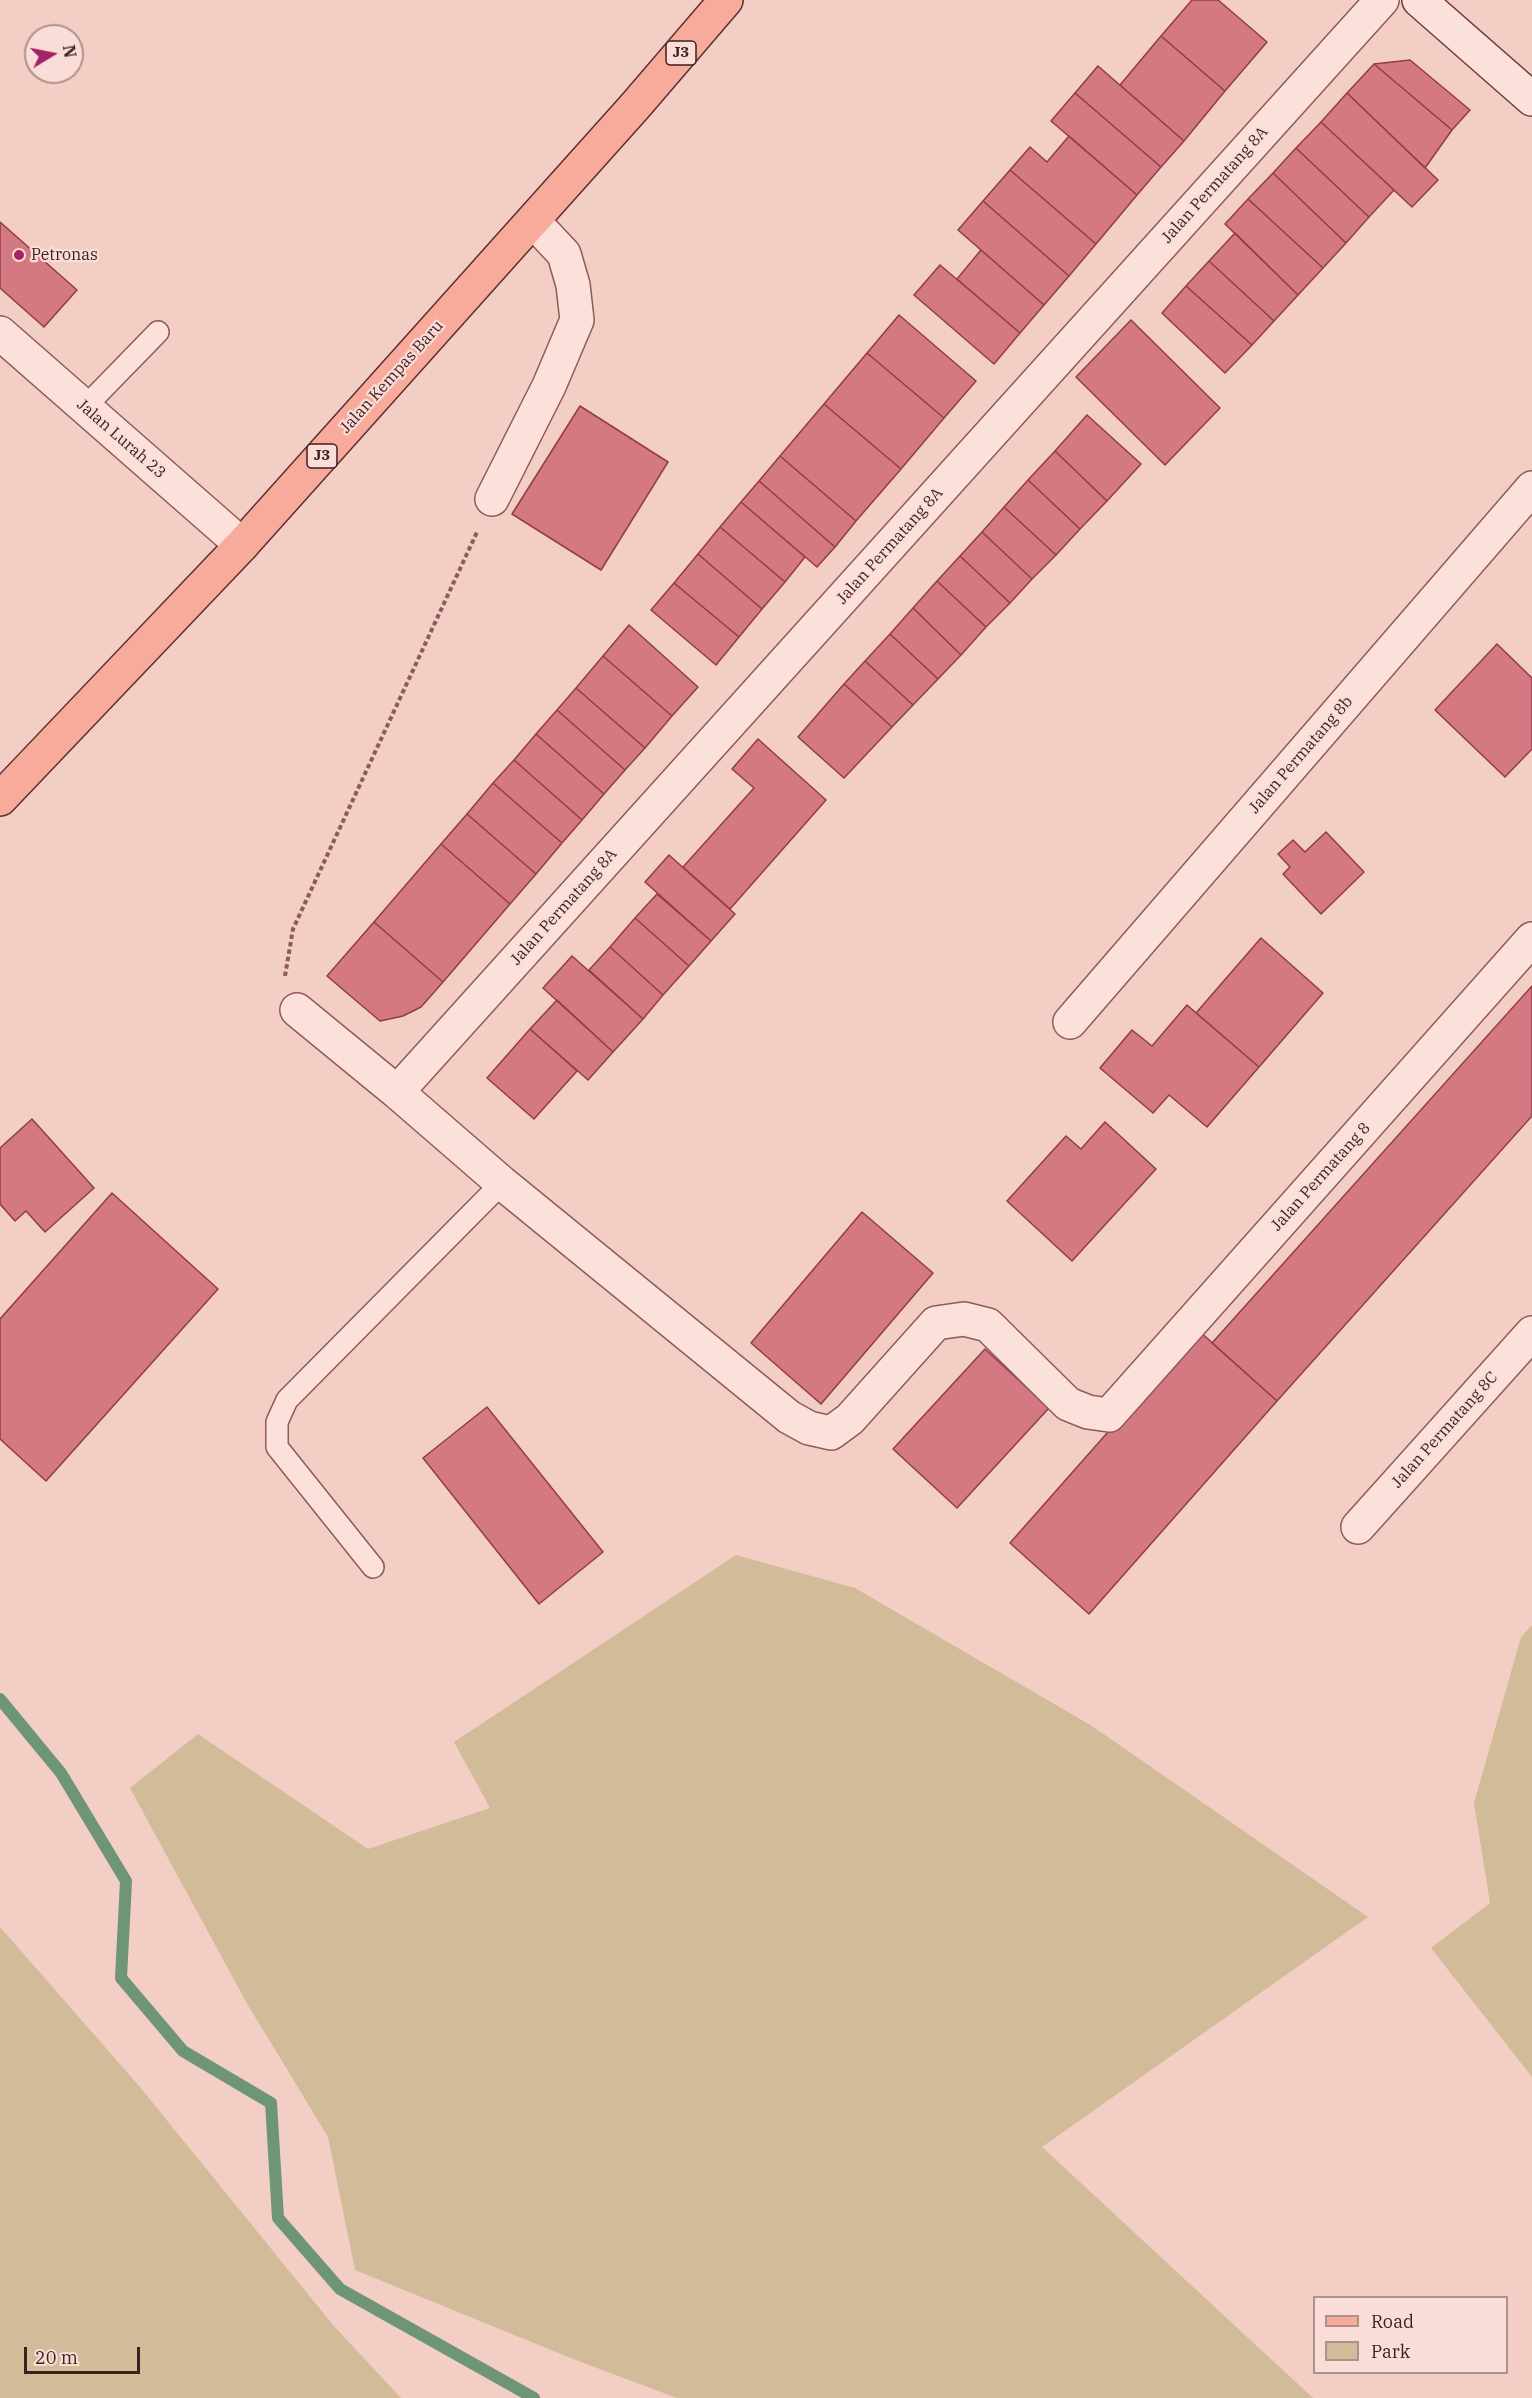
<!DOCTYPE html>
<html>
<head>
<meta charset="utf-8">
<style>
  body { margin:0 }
  #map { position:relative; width:1532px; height:2398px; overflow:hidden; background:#f2cec5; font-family:"IBM Plex Serif",serif }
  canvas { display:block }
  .legend { position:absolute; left:1313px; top:2296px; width:195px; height:78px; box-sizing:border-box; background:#f9ddd6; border:2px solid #ae918d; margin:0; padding:8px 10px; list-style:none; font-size:18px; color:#3e1e1f }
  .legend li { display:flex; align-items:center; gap:12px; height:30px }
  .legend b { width:30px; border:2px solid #ae918d }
  .north { position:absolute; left:24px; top:24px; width:60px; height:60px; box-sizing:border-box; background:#f9ddd6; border:2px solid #ae918d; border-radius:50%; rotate:80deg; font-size:16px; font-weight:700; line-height:24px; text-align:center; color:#3e1e1f }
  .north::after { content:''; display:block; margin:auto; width:21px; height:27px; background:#a42366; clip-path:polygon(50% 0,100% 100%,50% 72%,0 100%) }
  .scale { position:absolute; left:24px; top:2347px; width:116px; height:27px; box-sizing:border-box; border:3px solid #3e1e1f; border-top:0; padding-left:8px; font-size:18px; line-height:21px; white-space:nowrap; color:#3e1e1f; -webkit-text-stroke:4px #f9ddd6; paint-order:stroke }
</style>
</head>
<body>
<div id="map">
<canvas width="1532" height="2398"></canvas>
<ul class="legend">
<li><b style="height:8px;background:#f8ab9b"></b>Road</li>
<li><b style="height:16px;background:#d2bb98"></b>Park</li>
</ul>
<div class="north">N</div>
<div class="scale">20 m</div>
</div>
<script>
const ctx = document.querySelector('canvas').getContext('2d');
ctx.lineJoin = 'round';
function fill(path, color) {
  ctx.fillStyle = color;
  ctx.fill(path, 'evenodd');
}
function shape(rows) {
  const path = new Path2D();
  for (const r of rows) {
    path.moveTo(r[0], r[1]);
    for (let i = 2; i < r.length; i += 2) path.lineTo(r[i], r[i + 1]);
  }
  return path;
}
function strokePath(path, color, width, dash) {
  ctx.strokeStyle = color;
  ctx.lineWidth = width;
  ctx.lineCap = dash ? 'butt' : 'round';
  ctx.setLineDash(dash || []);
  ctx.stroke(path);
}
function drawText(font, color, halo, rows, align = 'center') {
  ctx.font = font + ' "IBM Plex Serif",serif';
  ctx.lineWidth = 4.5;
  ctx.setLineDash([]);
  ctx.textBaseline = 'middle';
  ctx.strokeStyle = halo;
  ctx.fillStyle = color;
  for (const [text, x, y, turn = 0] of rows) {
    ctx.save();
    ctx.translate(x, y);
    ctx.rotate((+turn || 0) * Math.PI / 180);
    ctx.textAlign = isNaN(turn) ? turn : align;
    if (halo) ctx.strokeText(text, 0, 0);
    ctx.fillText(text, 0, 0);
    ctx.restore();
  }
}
fill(shape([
  [736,1555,855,1588,1092,1726,1368,1917,1042,2147,1313,2398,677,2398,573,2359,355,2270,328,2137,245,2000,130,1788,198,1734,368,1849,490,1808,454,1742],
  [1532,1625,1532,2077,1431,1948,1490,1903,1474,1803,1521,1637],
  [0,1927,139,2086,333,2325,401,2398,0,2398]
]), '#d2bb98');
strokePath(shape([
  [0,1699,61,1773,126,1881,121,1978,183,2051,271,2103,278,2218,340,2289,534,2398]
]), '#6d9576', 12);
const building = shape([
  [1192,0,1218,0,1267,42,1225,91,1161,36,1192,0],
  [1161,36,1225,91,1184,141,1120,85,1161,36],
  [1410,60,1470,110,1452,130,1374,64,1410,60],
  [1374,64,1452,130,1425,168,1347,93,1374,64],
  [1098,66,1184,141,1161,167,1075,93,1098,66],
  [1075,93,1161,167,1137,195,1051,121,1075,93],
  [1347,93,1438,180,1412,207,1321,122,1347,93],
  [1321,122,1394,190,1369,217,1296,148,1321,122],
  [1069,136,1137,195,1096,244,1010,170,1030,147,1047,162,1069,136],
  [1296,148,1369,217,1346,243,1273,173,1296,148],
  [1010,170,1096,244,1069,276,983,201,1010,170],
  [1273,173,1346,243,1323,268,1248,199,1273,173],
  [1248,199,1323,268,1298,295,1225,224,1248,199],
  [983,201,1069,276,1044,305,958,230,983,201],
  [0,222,77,290,44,327,0,288,0,222],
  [1235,233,1298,295,1274,321,1209,261,1235,233],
  [981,250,1044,305,1020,333,957,279,981,250],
  [1209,261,1274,321,1252,345,1186,286,1209,261],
  [940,265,1020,333,994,364,914,295,940,265],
  [1186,286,1252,345,1225,373,1162,313,1186,286],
  [899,315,976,381,944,418,867,353,899,315],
  [1131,320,1220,408,1165,465,1076,377,1131,320],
  [867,353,944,418,901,469,824,404,867,353],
  [824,404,901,469,856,521,780,456,824,404],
  [580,406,668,462,601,570,512,514,580,406],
  [1087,415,1141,464,1107,501,1055,451,1087,415],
  [1055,451,1107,501,1080,529,1028,480,1055,451],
  [780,456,856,521,835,547,759,481,780,456],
  [1028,480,1080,529,1056,555,1004,507,1028,480],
  [759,481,835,547,817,567,741,502,759,481],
  [741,502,805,557,785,582,720,527,741,502],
  [1004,507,1056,555,1032,579,982,532,1004,507],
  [720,527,785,582,762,609,698,554,720,527],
  [982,532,1032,579,1010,603,960,556,982,532],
  [698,554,762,609,739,637,674,583,698,554],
  [960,556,1010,603,986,627,937,581,960,556],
  [937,581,986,627,961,655,913,608,937,581],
  [674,583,739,637,716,665,651,610,674,583],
  [913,608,961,655,938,679,890,634,913,608],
  [629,625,698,687,672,716,603,656,629,625],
  [890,634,938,679,913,705,865,661,890,634],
  [1497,644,1532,678,1532,749,1505,777,1435,710,1497,644],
  [603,656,672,716,645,748,576,688,603,656],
  [865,661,913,705,892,727,844,684,865,661],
  [844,684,892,727,844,778,798,737,844,684],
  [576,688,645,748,625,770,557,710,576,688],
  [557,710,625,770,604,794,536,734,557,710],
  [536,734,604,794,582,820,514,760,536,734],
  [758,739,826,800,730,909,683,867,754,788,732,769,758,739],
  [514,760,582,820,562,843,493,783,514,760],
  [493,783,562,843,536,874,467,814,493,783],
  [467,814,536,874,510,904,441,844,467,814],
  [1326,832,1364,872,1321,914,1283,874,1290,867,1278,854,1293,840,1305,852,1326,832],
  [441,844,510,904,443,982,374,922,441,844],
  [669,855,735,914,711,941,645,882,669,855],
  [657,894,711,941,689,966,635,918,657,894],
  [635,918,689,966,663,995,610,947,635,918],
  [374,922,443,982,421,1007,403,1016,380,1021,327,976,374,922],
  [1261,938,1323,993,1259,1067,1196,1013,1261,938],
  [610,947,663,995,643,1019,589,970,610,947],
  [572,956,643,1019,613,1052,543,988,572,956],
  [1532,986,1532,1116,1277,1401,1212,1343,1532,986],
  [557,1000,613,1052,588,1080,530,1029,557,1000],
  [1187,1005,1259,1067,1207,1127,1169,1095,1153,1113,1100,1068,1132,1030,1152,1046,1187,1005],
  [530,1029,577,1071,534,1119,487,1078,530,1029],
  [32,1119,94,1188,45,1232,26,1211,15,1221,0,1204,0,1148,32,1119],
  [1105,1122,1156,1169,1072,1261,1007,1201,1066,1136,1081,1149,1105,1122],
  [112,1193,218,1289,46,1481,0,1439,0,1319,112,1193],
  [862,1212,933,1273,821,1404,751,1343,862,1212],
  [1198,1330,1277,1401,1089,1614,1010,1543,1198,1330],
  [985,1349,1049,1408,957,1508,893,1449,985,1349],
  [487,1407,603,1552,539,1604,423,1458,487,1407]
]);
fill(building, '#d47881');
strokePath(building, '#913c46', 1.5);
const lane = shape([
  [84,408,158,332],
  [373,1567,277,1447,277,1422,287,1400,502,1183]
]);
const street = shape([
  [0,333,242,545],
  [492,499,549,386,577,320,573,285,564,254,533,221],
  [297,1010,397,1092,502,1183,789,1417,809,1428,831,1433,850,1419,936,1323,964,1319,988,1325,1068,1404,1088,1412,1109,1415,1532,939],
  [1070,1022,1532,488],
  [397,1092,1382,0],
  [1358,1527,1532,1333]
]);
const secondary = shape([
  [1419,0,1532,99]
]);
const primary = shape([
  [0,799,242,545,636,105,726,0]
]);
strokePath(lane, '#8f5a59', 24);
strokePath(street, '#8f5a59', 36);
strokePath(secondary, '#713c3d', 36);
strokePath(primary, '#5d2d2f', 36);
strokePath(shape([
  [285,976,293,929,478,530]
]), '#8f5a59', 4, [4.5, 3]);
strokePath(lane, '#fce0da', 21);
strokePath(street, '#fce0da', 33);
strokePath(secondary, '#fce0da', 33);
strokePath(primary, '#f8ab9b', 33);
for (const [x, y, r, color] of [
  [19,255,6,"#a42366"]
]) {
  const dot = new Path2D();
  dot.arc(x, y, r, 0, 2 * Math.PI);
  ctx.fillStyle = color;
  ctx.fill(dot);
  strokePath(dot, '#f9ddd6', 2);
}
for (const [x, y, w] of [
  [681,53,30],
  [322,456,30]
]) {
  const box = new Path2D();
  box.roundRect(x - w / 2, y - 12, w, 24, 4.5);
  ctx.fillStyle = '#f9ddd6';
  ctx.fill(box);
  strokePath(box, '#3e1e1f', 1.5);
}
drawText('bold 15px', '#3e1e1f', null, [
  ["J3",681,53],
  ["J3",322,456]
]);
drawText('16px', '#3e1e1f', '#f9ddd6', [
  ["Jalan Permatang 8A",1215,185,-48],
  ["Jalan Kempas Baru",392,377,-48],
  ["Jalan Lurah 23",121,439,41],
  ["Jalan Permatang 8A",890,546,-48],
  ["Jalan Permatang 8b",1301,755,-49],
  ["Jalan Permatang 8A",564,907,-48],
  ["Jalan Permatang 8",1321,1177,-48],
  ["Jalan Permatang 8C",1445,1430,-48]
]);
drawText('16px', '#3e1e1f', '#f9ddd6', [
  ["Petronas",31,255]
], 'left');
</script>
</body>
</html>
